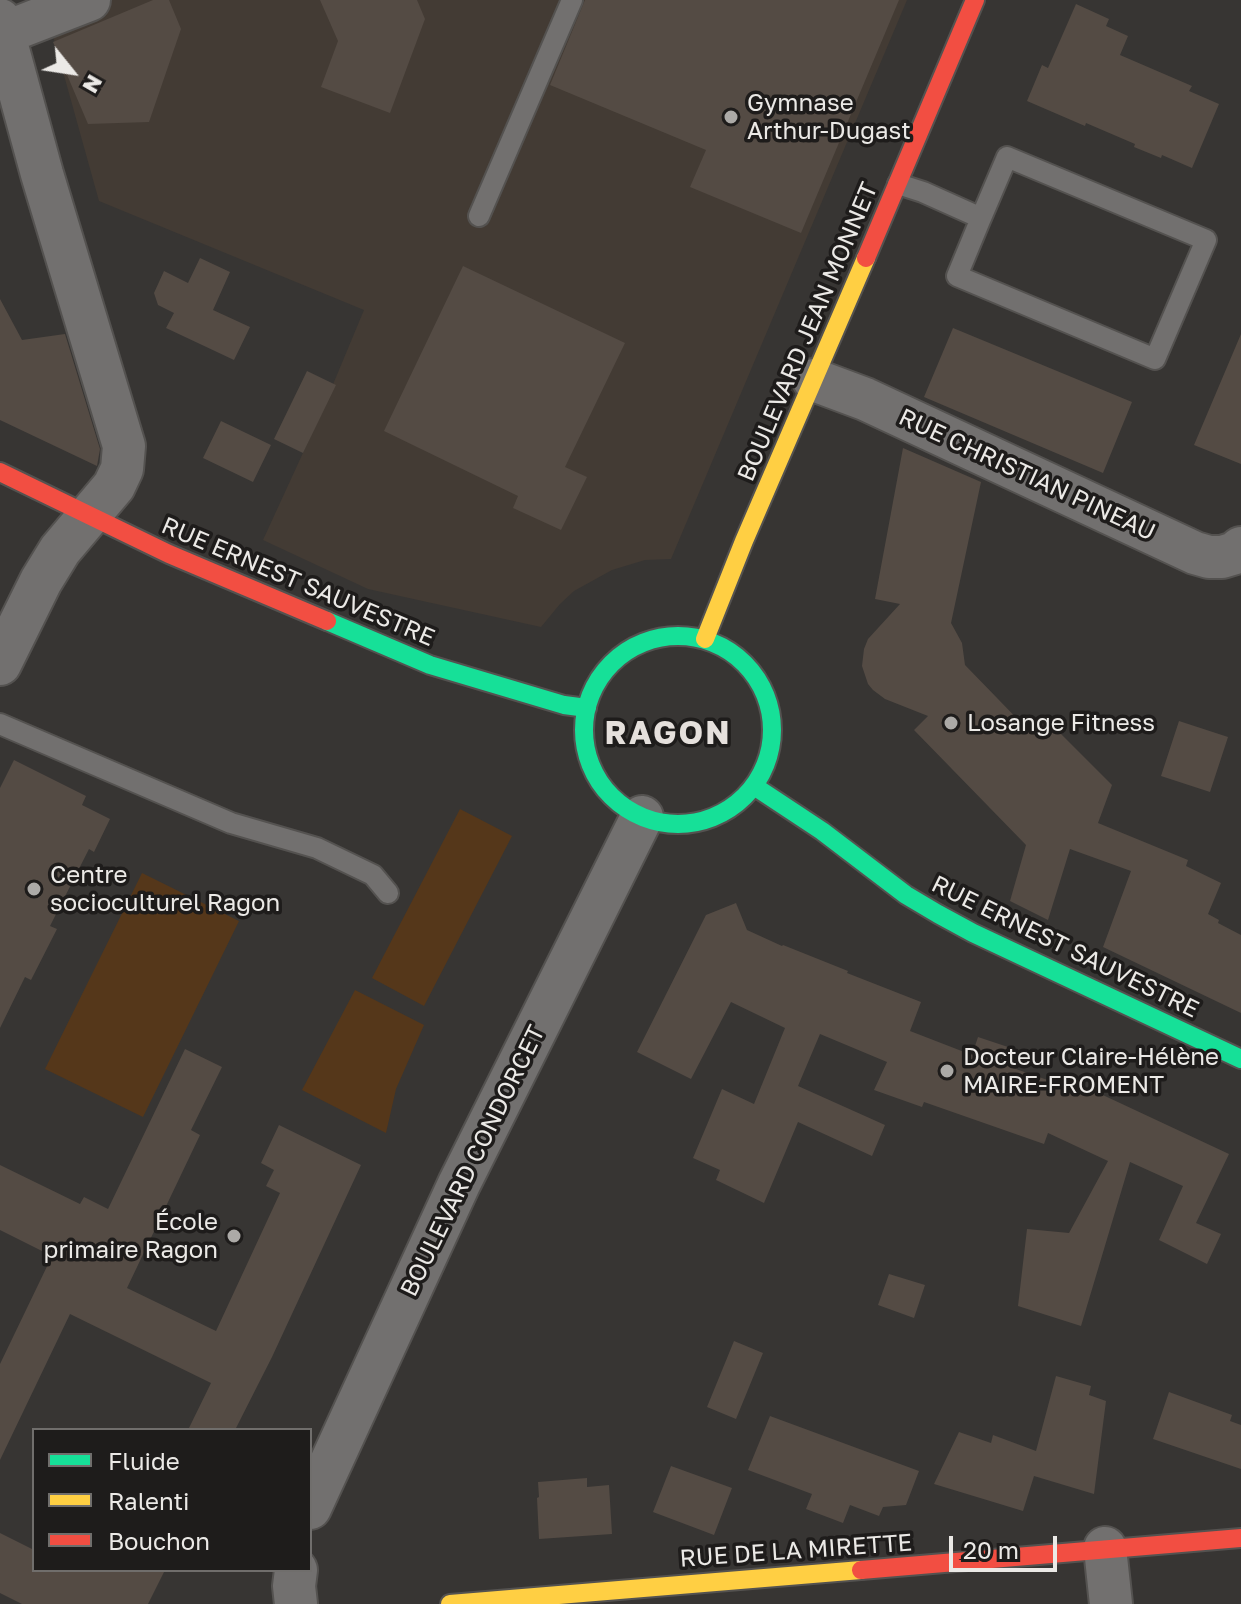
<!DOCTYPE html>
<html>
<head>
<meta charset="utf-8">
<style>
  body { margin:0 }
  #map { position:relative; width:1241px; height:1604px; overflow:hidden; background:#373533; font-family:"Golos Text",sans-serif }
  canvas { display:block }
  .legend { position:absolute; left:32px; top:1428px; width:280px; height:144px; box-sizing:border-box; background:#1e1c1b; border:2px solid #706e6c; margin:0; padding:10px 14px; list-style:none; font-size:24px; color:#ebe9e6 }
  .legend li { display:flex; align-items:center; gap:16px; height:40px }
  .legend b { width:40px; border:2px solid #706e6c }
  .north { position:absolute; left:32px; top:32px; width:80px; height:80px; -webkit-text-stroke:6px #1e1c1b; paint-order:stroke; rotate:120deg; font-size:22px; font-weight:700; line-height:32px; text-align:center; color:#ebe9e6 }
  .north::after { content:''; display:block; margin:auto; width:28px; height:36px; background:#ebe9e6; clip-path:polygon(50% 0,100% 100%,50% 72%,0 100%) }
  .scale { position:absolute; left:949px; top:1536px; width:108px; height:36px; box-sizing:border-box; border:4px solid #ebe9e6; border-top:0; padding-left:10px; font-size:24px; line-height:28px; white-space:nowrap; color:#ebe9e6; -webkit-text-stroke:6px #1e1c1b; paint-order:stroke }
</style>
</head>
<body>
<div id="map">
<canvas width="1241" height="1604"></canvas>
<ul class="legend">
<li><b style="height:10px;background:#16e098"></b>Fluide</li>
<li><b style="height:10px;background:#ffcf43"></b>Ralenti</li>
<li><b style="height:10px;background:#f24e42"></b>Bouchon</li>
</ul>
<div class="north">N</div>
<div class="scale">20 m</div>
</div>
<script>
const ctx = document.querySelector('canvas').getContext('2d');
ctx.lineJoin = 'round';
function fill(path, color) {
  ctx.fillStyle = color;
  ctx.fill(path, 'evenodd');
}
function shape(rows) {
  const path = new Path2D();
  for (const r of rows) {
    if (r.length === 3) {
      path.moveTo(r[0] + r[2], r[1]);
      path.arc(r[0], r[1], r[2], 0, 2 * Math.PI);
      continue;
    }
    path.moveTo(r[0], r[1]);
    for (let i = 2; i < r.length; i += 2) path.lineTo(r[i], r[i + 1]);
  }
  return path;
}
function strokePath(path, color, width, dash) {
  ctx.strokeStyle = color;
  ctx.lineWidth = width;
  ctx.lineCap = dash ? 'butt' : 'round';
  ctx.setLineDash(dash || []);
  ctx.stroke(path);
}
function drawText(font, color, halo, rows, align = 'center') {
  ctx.font = font + ' "Golos Text",sans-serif';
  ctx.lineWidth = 7;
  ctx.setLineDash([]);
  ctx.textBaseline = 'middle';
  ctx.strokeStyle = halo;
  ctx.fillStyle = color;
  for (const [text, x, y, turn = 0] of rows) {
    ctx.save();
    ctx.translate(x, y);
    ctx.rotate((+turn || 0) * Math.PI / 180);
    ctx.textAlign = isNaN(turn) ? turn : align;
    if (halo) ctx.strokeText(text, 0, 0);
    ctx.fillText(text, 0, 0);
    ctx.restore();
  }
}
fill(shape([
  [43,0,907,0,671,559,645,560,612,570,574,591,560,604,541,627,368,589,263,540,319,418,364,310,99,201]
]), '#433b34');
fill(shape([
  [460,809,512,836,424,1006,372,978],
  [142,873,239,921,143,1117,45,1069],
  [355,990,424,1025,396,1089,386,1133,302,1090]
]), '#55371a');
fill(shape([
  [153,0,169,0,181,29,149,122,88,124,53,42],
  [320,0,417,0,425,19,390,113,321,87,338,41],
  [585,0,899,0,801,233,690,187,706,150,550,85],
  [1076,4,1109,19,1106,26,1128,36,1120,55,1192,86,1189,91,1219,104,1192,168,1162,155,1161,158,1134,147,1135,144,1086,123,1085,126,1027,101,1042,65,1048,68],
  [200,258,230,272,213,310,250,327,234,360,166,328,174,313,158,305,154,293,164,271,188,283],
  [463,266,625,343,565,467,587,477,561,530,513,508,518,496,384,431],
  [0,299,22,340,65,334,100,449,97,466,0,420],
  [953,328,1132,402,1103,473,924,397],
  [1241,334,1241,464,1194,445],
  [307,371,336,385,303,453,274,439],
  [221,421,271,445,253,482,203,458],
  [903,448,981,482,951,623,962,643,965,665,1031,733,1045,718,1112,785,1098,823,1188,860,1186,866,1221,883,1208,914,1219,920,1218,923,1241,935,1241,1013,1103,947,1131,871,1070,849,1048,920,1010,901,1026,845,914,730,928,716,885,699,873,690,868,684,862,666,864,649,868,639,900,604,875,599],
  [1179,721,1228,737,1210,792,1161,776],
  [14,760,86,796,82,805,110,819,94,852,89,849,50,926,57,929,31,980,25,977,0,1028,0,788],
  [736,903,747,930,782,946,783,945,848,971,847,973,921,1002,910,1031,972,1055,978,1037,1017,1050,1010,1067,1088,1094,1090,1089,1229,1154,1196,1223,1221,1234,1207,1264,1159,1240,1183,1186,1130,1162,1081,1326,1018,1306,1027,1229,1069,1233,1108,1161,1048,1133,1044,1144,924,1102,922,1107,874,1090,887,1062,820,1034,798,1086,885,1125,872,1156,798,1122,764,1203,716,1180,720,1170,693,1158,722,1089,754,1104,785,1028,731,1002,691,1079,637,1052,706,915],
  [185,1049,222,1067,191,1130,200,1135,127,1288,216,1331,280,1193,266,1186,274,1170,261,1163,279,1125,361,1165,272,1357,235,1430,188,1430,211,1383,70,1314,0,1460,0,1364,52,1256,0,1230,0,1165,80,1204,84,1197,108,1209],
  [889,1274,925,1285,914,1318,878,1305],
  [734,1341,763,1353,736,1419,707,1407],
  [1056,1376,1091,1386,1089,1395,1106,1401,1094,1494,1034,1476,1023,1511,934,1484,959,1432,991,1443,993,1435,1036,1451],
  [1169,1392,1232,1415,1230,1421,1241,1425,1241,1469,1153,1439],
  [770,1416,919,1471,906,1505,883,1507,879,1516,850,1505,843,1523,806,1509,812,1494,748,1470],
  [671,1466,732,1488,714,1535,653,1512],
  [587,1478,587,1487,609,1485,612,1534,539,1539,537,1498,539,1497,538,1482],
  [0,1533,34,1550,34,1570,165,1570,148,1604,22,1604,0,1593]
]), '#544b44');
const lane = shape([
  [898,184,923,192,981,218,1007,157,1206,240,1155,359,957,276,981,218],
  [479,216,572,0],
  [0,724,231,823,317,848,373,875,388,893]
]);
const street = shape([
  [0,20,42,174,124,446,122,469,114,486,60,550,41,581,0,664],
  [4,33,89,0],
  [814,380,865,399,1195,553,1209,557,1222,557,1235,553,1241,548],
  [310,1508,459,1184,642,817],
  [1105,1548,1111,1604],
  [296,1604,294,1586,296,1570]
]);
const fast = shape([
  [327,621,430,665,564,705,587,708],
  [678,730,94],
  [754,786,822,831,906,895,938,914,973,933,1241,1059]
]);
const slow = shape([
  [705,639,744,541,866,258],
  [450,1604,861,1570]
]);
const jam = shape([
  [866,258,975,0],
  [0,472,169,554,327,621],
  [861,1570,1241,1538]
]);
strokePath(lane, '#545250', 24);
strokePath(street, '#545250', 46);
strokePath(fast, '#545250', 22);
strokePath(slow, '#545250', 22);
strokePath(jam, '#545250', 22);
strokePath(lane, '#72706f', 20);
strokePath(street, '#72706f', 42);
strokePath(fast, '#16e098', 18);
strokePath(slow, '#ffcf43', 18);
strokePath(jam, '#f24e42', 18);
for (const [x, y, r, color] of [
  [731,117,8,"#acaaa7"],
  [951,723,8,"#acaaa7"],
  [34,889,8,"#acaaa7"],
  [947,1071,8,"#acaaa7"],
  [234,1236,8,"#acaaa7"]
]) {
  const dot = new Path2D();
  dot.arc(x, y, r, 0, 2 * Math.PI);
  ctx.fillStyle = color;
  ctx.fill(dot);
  strokePath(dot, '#1e1c1b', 3);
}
drawText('24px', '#ebe9e6', '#1e1c1b', [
  ["Gymnase",747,103],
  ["Arthur-Dugast",747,131],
  ["Losange Fitness",967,723],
  ["Centre",50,875],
  ["socioculturel Ragon",50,903],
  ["Docteur Claire-Hélène",963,1057],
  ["MAIRE-FROMENT",963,1085],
  ["École",218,1222,"right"],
  ["primaire Ragon",218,1250,"right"]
], 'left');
drawText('24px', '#ebe9e6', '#1e1c1b', [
  ["BOULEVARD JEAN MONNET",808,332,-67],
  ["RUE CHRISTIAN PINEAU",1027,475,25],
  ["RUE ERNEST SAUVESTRE",298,582,23],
  ["RUE ERNEST SAUVESTRE",1065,947,26],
  ["BOULEVARD CONDORCET",473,1161,-64],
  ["RUE DE LA MIRETTE",796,1551,-4]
]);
ctx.letterSpacing = '2px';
drawText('bold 32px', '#e5e0dc', '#1e1c1b', [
  ["RAGON",668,734]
]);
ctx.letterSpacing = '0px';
</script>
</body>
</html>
